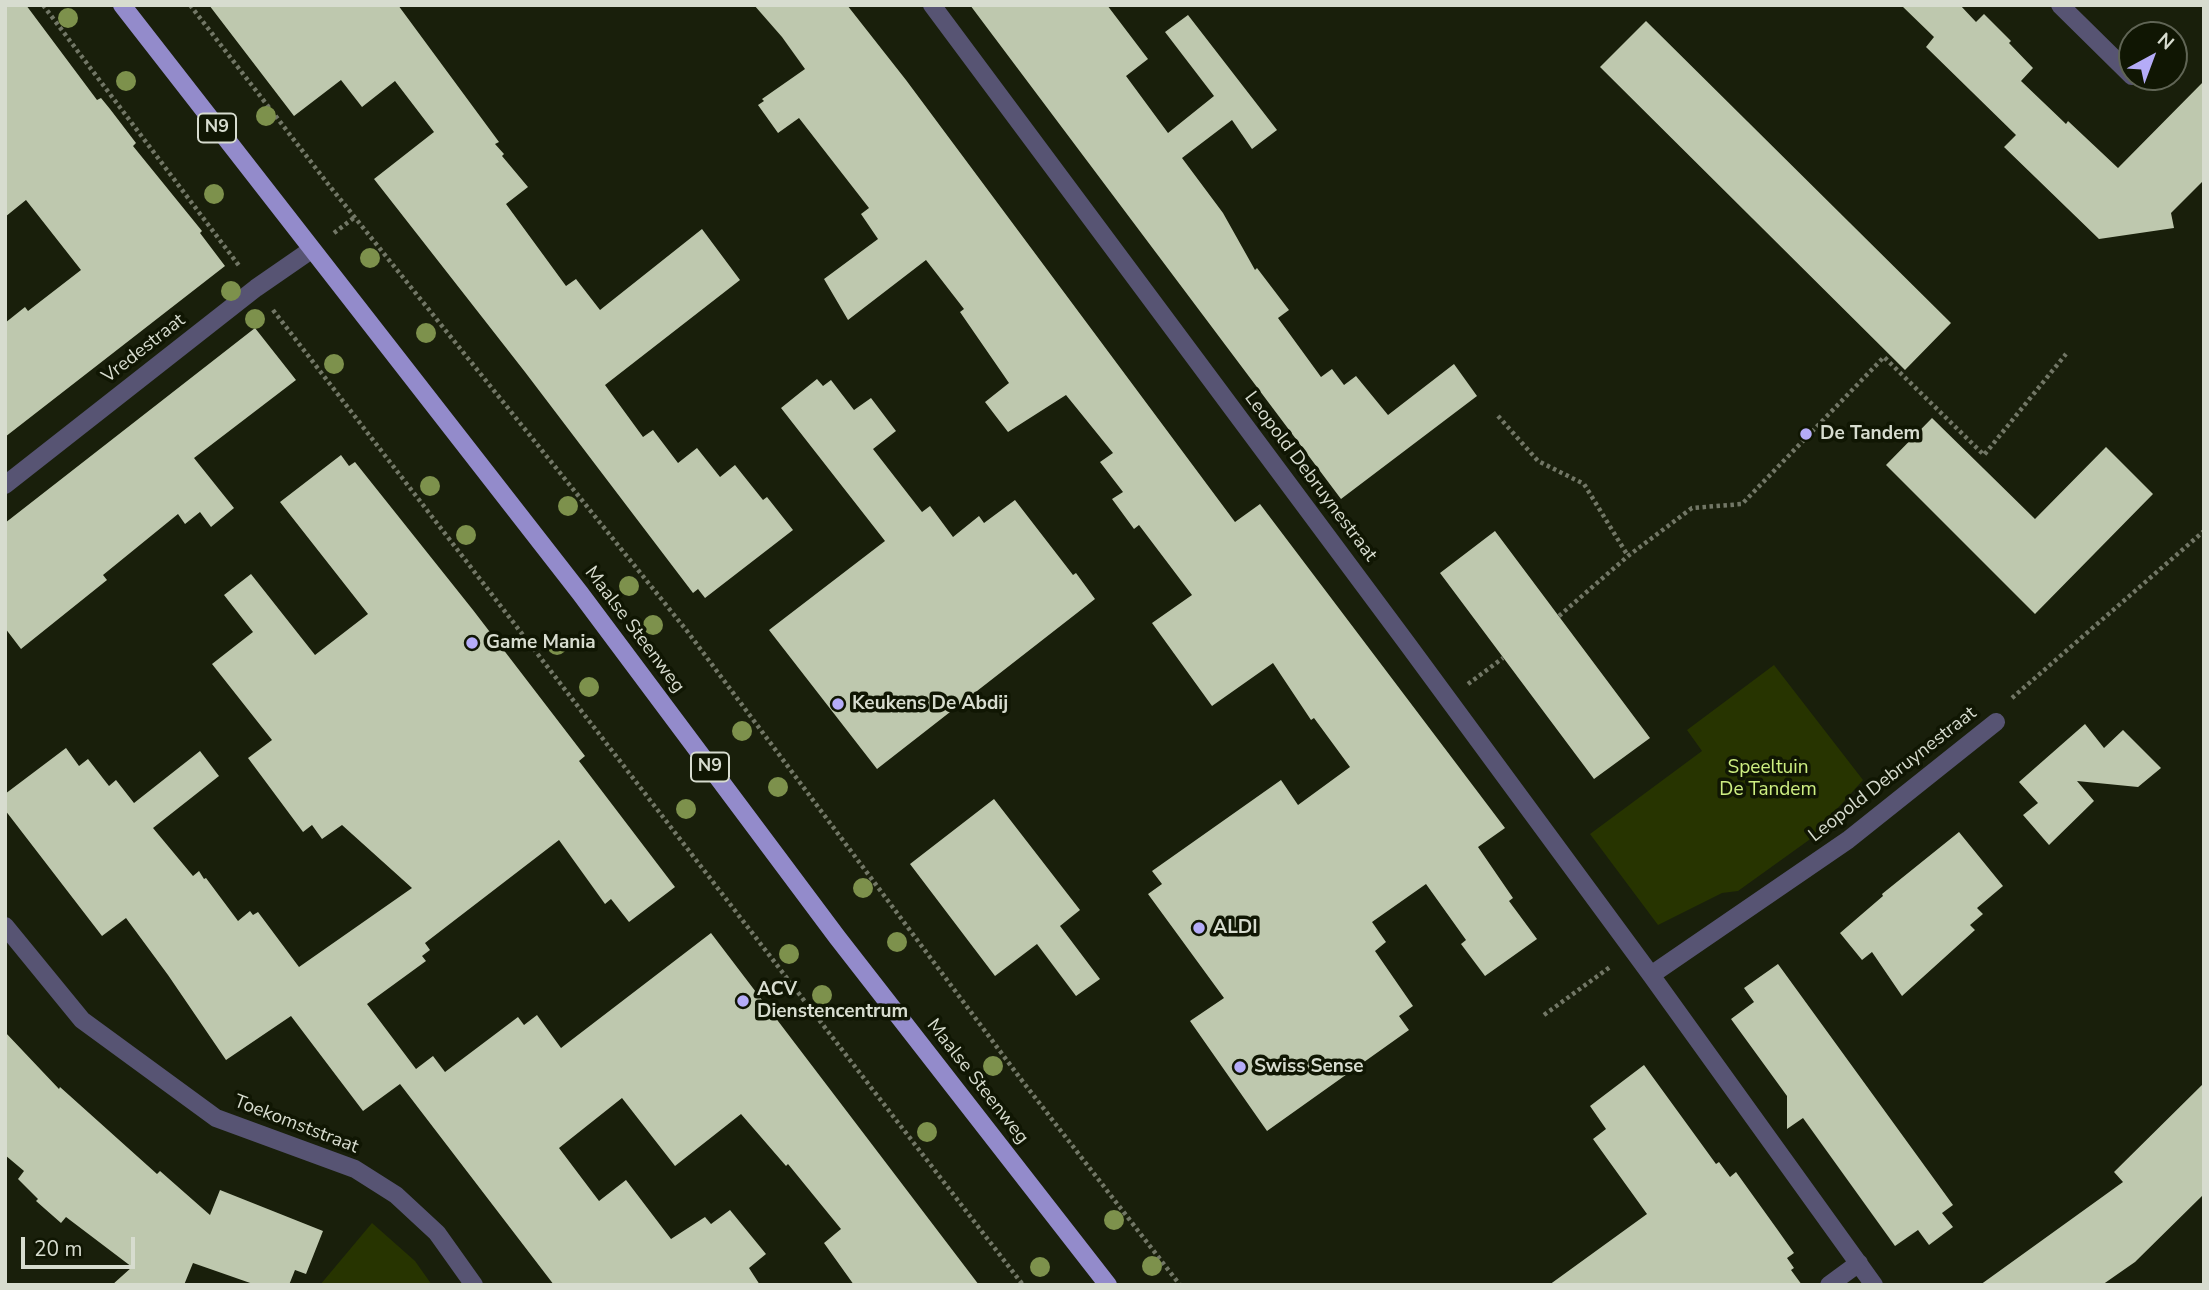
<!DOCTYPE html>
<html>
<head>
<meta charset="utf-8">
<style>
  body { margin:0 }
  #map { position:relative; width:2209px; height:1290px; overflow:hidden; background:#191f0b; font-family:"Nunito Sans",sans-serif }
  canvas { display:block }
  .frame { position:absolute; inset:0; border:7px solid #d7dccf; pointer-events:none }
  .north { position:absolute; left:2118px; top:21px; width:70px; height:70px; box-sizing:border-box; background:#101603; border:2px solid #606555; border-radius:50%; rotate:41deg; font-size:19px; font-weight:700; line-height:28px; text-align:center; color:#d7dccf }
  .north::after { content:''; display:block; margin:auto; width:24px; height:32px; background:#b5acf8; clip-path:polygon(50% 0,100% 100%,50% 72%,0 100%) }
  .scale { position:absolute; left:21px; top:1237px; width:114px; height:32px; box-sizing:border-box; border:4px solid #d7dccf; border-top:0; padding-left:9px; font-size:21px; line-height:24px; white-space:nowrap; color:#d7dccf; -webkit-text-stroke:5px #101603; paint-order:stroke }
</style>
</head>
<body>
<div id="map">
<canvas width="2209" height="1290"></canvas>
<div class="frame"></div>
<div class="north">N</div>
<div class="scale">20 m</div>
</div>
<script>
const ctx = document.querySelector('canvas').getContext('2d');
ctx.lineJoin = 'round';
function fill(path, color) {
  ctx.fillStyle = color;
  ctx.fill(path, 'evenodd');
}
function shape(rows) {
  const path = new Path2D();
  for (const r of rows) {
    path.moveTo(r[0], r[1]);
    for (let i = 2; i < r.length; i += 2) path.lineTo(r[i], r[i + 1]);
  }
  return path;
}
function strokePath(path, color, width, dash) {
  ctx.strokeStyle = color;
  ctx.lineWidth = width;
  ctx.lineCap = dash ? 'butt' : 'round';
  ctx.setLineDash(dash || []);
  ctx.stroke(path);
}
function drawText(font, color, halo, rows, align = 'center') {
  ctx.font = font + ' "Nunito Sans",sans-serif';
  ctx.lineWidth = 7;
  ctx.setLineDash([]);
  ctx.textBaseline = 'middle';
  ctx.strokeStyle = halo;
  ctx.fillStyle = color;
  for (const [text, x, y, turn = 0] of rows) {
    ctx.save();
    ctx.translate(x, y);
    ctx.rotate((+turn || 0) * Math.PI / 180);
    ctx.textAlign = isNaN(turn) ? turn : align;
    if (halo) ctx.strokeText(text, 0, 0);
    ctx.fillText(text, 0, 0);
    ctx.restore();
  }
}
fill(shape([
  [1774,665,1863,780,1809,840,1738,891,1722,893,1658,925,1590,834,1702,751,1687,730],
  [372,1223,415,1261,432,1285,320,1285]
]), '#273400');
fill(shape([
  [5,5,26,5,97,100,101,98,110,109,136,143,133,146,202,231,200,233,225,266,5,437,5,323,25,307,28,311,81,270,26,200,5,217],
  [209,5,398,5,499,142,495,144,504,154,502,156,528,187,506,204,566,286,576,279,600,310,702,229,740,280,605,385,643,437,653,430,678,463,697,448,720,477,735,465,763,500,767,497,793,530,705,598,698,589,693,593,525,372,374,179,434,132,395,81,362,107,341,80,294,116],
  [754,5,847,5,906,80,1235,522,1260,504,1505,828,1478,847,1513,898,1509,901,1537,939,1485,976,1461,944,1466,940,1426,884,1372,922,1386,942,1375,951,1413,1006,1399,1016,1409,1030,1267,1131,1190,1021,1224,998,1148,894,1162,884,1152,871,1281,780,1298,805,1350,767,1314,718,1311,720,1273,663,1212,706,1152,623,1192,595,1139,525,1134,529,1112,499,1123,492,1100,462,1113,453,1066,395,1008,432,985,402,1009,383,960,312,964,309,926,260,848,320,824,279,878,239,861,214,869,208,799,118,778,133,758,105,764,101,762,99,805,69,782,37],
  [970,5,1107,5,1148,59,1126,76,1168,133,1214,96,1165,32,1188,15,1277,130,1252,149,1232,120,1182,158,1223,213,1255,270,1257,268,1289,310,1278,318,1321,377,1332,369,1344,385,1356,376,1388,415,1454,364,1477,396,1341,499],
  [1901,5,1960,5,1976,22,1984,14,2011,41,2009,43,2033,68,2021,81,2066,124,2068,121,2118,168,2204,81,2204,180,2171,213,2174,228,2099,239,2004,147,2016,135,1926,47,1934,37],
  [1646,21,1951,323,1905,370,1600,67],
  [255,328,296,380,194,458,234,508,211,527,200,512,185,524,178,514,103,575,107,580,21,649,5,628,5,523],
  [817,379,823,386,831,380,854,410,871,398,896,431,873,449,922,512,930,506,953,537,979,516,984,523,1015,500,1073,575,1076,573,1095,599,877,769,769,630,885,541,781,408],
  [1932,418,2035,519,2106,447,2153,494,2035,614,1886,465],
  [341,455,349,466,355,462,473,610,585,756,579,761,675,887,629,922,611,899,605,904,559,840,425,943,430,950,422,956,426,961,367,1004,416,1069,433,1056,445,1072,518,1017,524,1025,537,1015,561,1048,711,933,979,1285,854,1285,824,1243,841,1229,788,1164,786,1166,741,1114,675,1166,622,1098,559,1148,599,1201,626,1180,671,1239,705,1217,711,1224,730,1210,766,1254,749,1268,760,1285,554,1285,400,1084,363,1111,291,1016,226,1060,168,975,126,918,102,936,5,810,5,794,66,748,79,766,88,759,109,786,116,780,134,803,200,751,219,776,153,828,193,876,199,871,204,879,206,878,238,921,250,911,253,915,258,912,299,967,412,888,342,825,322,839,312,825,303,832,248,758,272,740,212,664,253,632,224,595,251,574,315,655,368,614,280,502],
  [1495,531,1650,738,1594,779,1440,573],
  [2085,724,2104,748,2123,730,2161,768,2138,787,2077,781,2094,801,2049,845,2023,815,2038,803,2019,782],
  [994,799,1080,910,1060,926,1100,979,1076,996,1037,944,995,976,910,864],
  [1959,832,2003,886,1977,908,1983,914,1970,925,1975,930,1902,996,1872,952,1862,960,1840,933,1883,896,1882,894],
  [1778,964,1953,1205,1942,1213,1953,1227,1929,1245,1918,1230,1895,1246,1803,1118,1787,1129,1787,1096,1731,1019,1754,1002,1744,988],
  [5,1032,59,1089,60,1087,157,1174,160,1171,210,1215,220,1190,323,1231,306,1274,295,1270,289,1285,256,1285,193,1263,184,1285,112,1285,132,1267,66,1217,61,1223,36,1201,38,1199,18,1179,24,1171,5,1155],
  [1644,1065,1716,1164,1719,1162,1730,1177,1736,1172,1777,1229,1794,1253,1787,1258,1794,1268,1791,1270,1802,1285,1549,1285,1647,1214,1593,1139,1606,1129,1590,1106],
  [2204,1083,2204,1194,2135,1262,2102,1285,1980,1285,2123,1182,2114,1172]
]), '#bec8ae');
strokePath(shape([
  [43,5,240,267],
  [190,5,328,184,687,631,1020,1078,1180,1285],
  [334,233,355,217],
  [273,310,1023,1285],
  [1498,416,1538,461,1584,484,1628,556],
  [1559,616,1628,556,1692,508,1742,504,1884,357,1984,455,2066,354],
  [1468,684,1503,658],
  [2012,698,2204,531],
  [1544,1015,1610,967]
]), '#727766', 4.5, [3.5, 3.5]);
strokePath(shape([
  [932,5,1406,642,1651,975,1874,1285],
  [2060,5,2132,76],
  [5,485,256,288,311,250],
  [5,926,82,1020,216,1118,355,1169,396,1195,437,1233,474,1285],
  [1651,975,1848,840,1996,722],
  [1829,1285,1859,1263]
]), '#575473', 18);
strokePath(shape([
  [122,5,580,593,837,937,1108,1285]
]), '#938bcb', 18);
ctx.fillStyle = '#7d914c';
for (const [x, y] of [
  [68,18],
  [126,81],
  [266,116],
  [214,194],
  [370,258],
  [231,291],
  [255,319],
  [426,333],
  [334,364],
  [430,486],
  [568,506],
  [466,535],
  [629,586],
  [653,625],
  [557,645],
  [589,687],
  [742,731],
  [778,787],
  [686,809],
  [863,888],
  [897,942],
  [789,954],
  [822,995],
  [993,1066],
  [927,1132],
  [1114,1220],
  [1152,1266],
  [1040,1267]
]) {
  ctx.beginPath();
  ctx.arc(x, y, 10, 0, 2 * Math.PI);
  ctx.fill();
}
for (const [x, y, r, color] of [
  [1806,434,7,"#b5acf8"],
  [472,643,7,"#b5acf8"],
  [838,704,7,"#b5acf8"],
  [1199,928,7,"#b5acf8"],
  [743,1001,7,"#b5acf8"],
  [1240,1067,7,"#b5acf8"]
]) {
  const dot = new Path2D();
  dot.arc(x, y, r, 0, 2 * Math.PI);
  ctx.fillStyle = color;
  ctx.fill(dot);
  strokePath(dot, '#101603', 2.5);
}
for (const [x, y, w] of [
  [217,128,38],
  [710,767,38]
]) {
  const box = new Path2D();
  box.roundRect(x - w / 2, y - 14.5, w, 29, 5);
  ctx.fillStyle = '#101603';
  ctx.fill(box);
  strokePath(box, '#d7dccf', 2);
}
drawText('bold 18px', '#d7dccf', null, [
  ["N9",217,128],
  ["N9",710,767]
]);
drawText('19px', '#d7dccf', '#101603', [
  ["Vredestraat",144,349,-38],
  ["Leopold Debruynestraat",1310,477,53],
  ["Maalse Steenweg",634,630,53],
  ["Leopold Debruynestraat",1893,775,-38],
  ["Maalse Steenweg",977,1082,52],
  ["Toekomststraat",296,1125,21]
]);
drawText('bold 19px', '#d7dccf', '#101603', [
  ["De Tandem",1820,434],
  ["Game Mania",486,643],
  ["Keukens De Abdij",852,704],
  ["ALDI",1213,928],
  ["ACV",757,990],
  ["Dienstencentrum",757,1012],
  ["Swiss Sense",1254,1067]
], 'left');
drawText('19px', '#ceef82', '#101603', [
  ["Speeltuin",1768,768],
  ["De Tandem",1768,790]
]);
</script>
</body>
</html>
